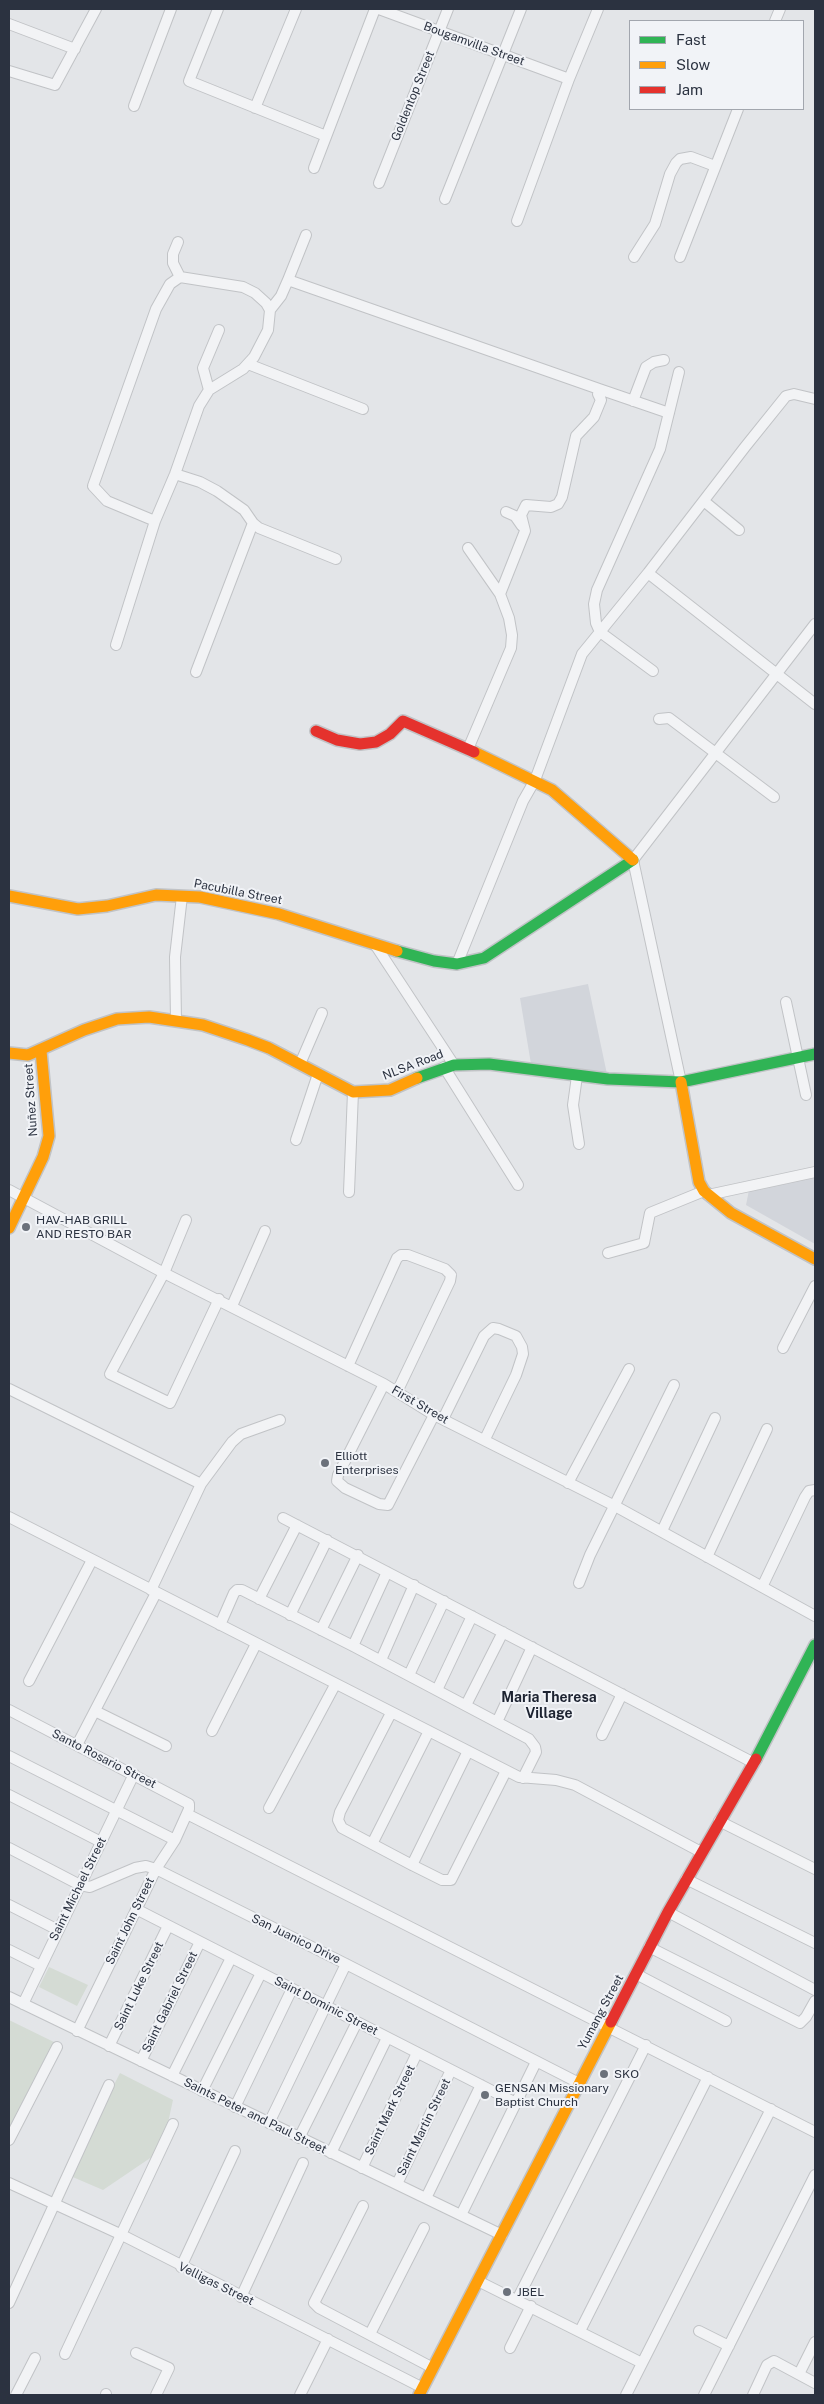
<!DOCTYPE html>
<html>
<head>
<meta charset="utf-8">
<style>
  body { margin:0 }
  #map { position:relative; width:824px; height:2404px; overflow:hidden; background:#e3e5e8; font-family:"Public Sans",sans-serif }
  canvas { display:block }
  .frame { position:absolute; inset:0; border:10px solid #2b3240; pointer-events:none }
  .legend { position:absolute; left:629px; top:20px; width:175px; height:90px; box-sizing:border-box; background:#f1f3f7; border:1px solid #a2a6ae; margin:0; padding:6px 9px; list-style:none; font-size:15px; color:#2b3240 }
  .legend li { display:flex; align-items:center; gap:10px; height:25px }
  .legend b { width:25px; border:1px solid #a2a6ae }
</style>
</head>
<body>
<div id="map">
<canvas width="824" height="2404"></canvas>
<div class="frame"></div>
<ul class="legend">
<li><b style="height:6px;background:#30b455"></b>Fast</li>
<li><b style="height:6px;background:#ff9f0a"></b>Slow</li>
<li><b style="height:6px;background:#e5322d"></b>Jam</li>
</ul>
</div>
<script>
const ctx = document.querySelector('canvas').getContext('2d');
ctx.lineJoin = 'round';
function fill(path, color) {
  ctx.fillStyle = color;
  ctx.fill(path, 'evenodd');
}
function shape(rows) {
  const path = new Path2D();
  for (const r of rows) {
    path.moveTo(r[0], r[1]);
    for (let i = 2; i < r.length; i += 2) path.lineTo(r[i], r[i + 1]);
  }
  return path;
}
function strokePath(path, color, width, dash) {
  ctx.strokeStyle = color;
  ctx.lineWidth = width;
  ctx.lineCap = dash ? 'butt' : 'round';
  ctx.setLineDash(dash || []);
  ctx.stroke(path);
}
function drawText(font, color, halo, rows, align = 'center') {
  ctx.font = font + ' "Public Sans",sans-serif';
  ctx.lineWidth = 4;
  ctx.setLineDash([]);
  ctx.textBaseline = 'middle';
  ctx.strokeStyle = halo;
  ctx.fillStyle = color;
  for (const [text, x, y, turn = 0] of rows) {
    ctx.save();
    ctx.translate(x, y);
    ctx.rotate((+turn || 0) * Math.PI / 180);
    ctx.textAlign = isNaN(turn) ? turn : align;
    if (halo) ctx.strokeText(text, 0, 0);
    ctx.fillText(text, 0, 0);
    ctx.restore();
  }
}
fill(shape([
  [588,984,608,1079,532,1070,520,998],
  [815,1176,815,1244,746,1205,749,1190]
]), '#d2d5db');
fill(shape([
  [49,1967,88,1985,77,2006,39,1987],
  [9,2020,58,2044,9,2137],
  [120,2073,173,2100,162,2150,103,2190,68,2175]
]), '#d4dbd4');
const street = shape([
  [218,9,189,81,326,136],
  [379,9,569,79],
  [775,21,780,9],
  [9,24,75,49],
  [9,71,55,85,96,9],
  [134,106,171,9],
  [255,108,296,9],
  [314,168,375,9],
  [379,183,448,9],
  [445,199,521,9],
  [517,221,569,79,598,9],
  [306,235,288,280,599,389],
  [178,242,173,254,173,263,180,277],
  [634,257,655,224,670,174,676,163,680,159,691,157,715,166],
  [680,257,738,109],
  [270,310,281,296,288,280],
  [248,364,363,409],
  [209,390,203,368,219,330],
  [633,401,646,367,654,362,664,360],
  [175,474,200,482,217,491,244,510,253,523,196,672],
  [705,502,739,530],
  [506,512,515,516,522,526],
  [253,523,259,528,336,559],
  [468,548,500,594,509,618,512,635,511,648,468,749],
  [648,573,815,704],
  [500,594,525,531,521,515,526,505,551,507,558,504,562,497,576,436,594,417,601,400,598,394,599,389,669,413],
  [116,645,155,521,175,474,199,406,209,390,243,369,254,357,268,330,270,310,266,303,255,293,243,287,180,277,170,284,156,309,93,486,107,501,155,521],
  [653,671,600,632,596,623,594,604,597,590,660,449,679,372],
  [659,719,669,718,774,797],
  [376,946,454,1065],
  [457,964,523,801,535,780,582,654,648,573,745,447,786,396,794,394,815,399],
  [786,1002,806,1095],
  [176,1020,175,957,182,896],
  [300,1064,322,1013],
  [444,1067,518,1185],
  [577,1076,573,1105,579,1144],
  [681,1082,633,860,815,624],
  [296,1140,318,1074],
  [9,1190,164,1273,384,1384,434,1415,615,1506,815,1616],
  [349,1192,353,1092],
  [708,1195,815,1172],
  [186,1220,164,1273,110,1374,170,1403,219,1299],
  [608,1253,644,1243,650,1213,704,1191],
  [232,1306,265,1231],
  [783,1348,815,1286],
  [348,1366,397,1258,401,1255,408,1255,445,1269,451,1275,450,1281,397,1392],
  [384,1384,338,1475,337,1481,345,1488,379,1504,388,1505,434,1415],
  [9,1389,201,1484],
  [443,1419,484,1336,493,1328,499,1329,516,1336,522,1347,523,1354,516,1375,485,1439],
  [568,1483,629,1369],
  [9,1517,519,1777,556,1780,575,1785,701,1852],
  [283,1518,754,1763],
  [662,1531,715,1418],
  [707,1557,767,1429],
  [579,1583,590,1555,674,1385],
  [763,1585,805,1497,809,1491,815,1490],
  [151,1590,201,1484,232,1442,241,1434,280,1420],
  [259,1599,297,1525],
  [290,1615,327,1540],
  [220,1625,234,1593,237,1590,242,1590,353,1646,529,1739,535,1747,536,1752,523,1778],
  [321,1630,358,1555],
  [353,1646,387,1572],
  [381,1660,414,1585],
  [409,1675,444,1601],
  [29,1681,92,1560],
  [437,1690,472,1616],
  [466,1705,503,1632],
  [9,1710,189,1804,189,1809,175,1840,156,1869,77,2031],
  [95,1711,166,1746],
  [391,1713,340,1812,338,1820,342,1828,412,1865,442,1880,451,1880,506,1771],
  [497,1722,532,1647],
  [212,1731,256,1644],
  [602,1735,622,1694],
  [77,1745,156,1593],
  [9,1756,175,1840],
  [9,1795,101,1842],
  [269,1808,335,1685],
  [187,1814,815,2132],
  [719,1821,815,1869],
  [372,1844,429,1731],
  [9,1848,80,1885,90,1887,135,1868,146,1866,156,1869,346,1964,579,2083],
  [412,1865,468,1751],
  [686,1879,815,1943],
  [9,1905,58,1930],
  [136,1909,516,2103],
  [668,1912,815,1990],
  [649,1947,800,2023,806,2017,815,2001],
  [9,1950,41,1966],
  [636,1974,726,2021],
  [9,1997,502,2235],
  [23,2004,134,1774],
  [109,2046,168,1926],
  [141,2061,200,1942],
  [172,2076,231,1958],
  [202,2091,261,1973],
  [235,2107,292,1989],
  [269,2123,346,1964],
  [299,2138,357,2022],
  [9,2140,57,2047],
  [331,2153,387,2038],
  [362,2168,417,2053],
  [9,2183,122,2235,423,2388],
  [397,2184,451,2070],
  [426,2198,481,2085],
  [363,2206,314,2303,319,2308,433,2368],
  [461,2215,536,2062],
  [181,2267,235,2151],
  [478,2281,642,2363],
  [241,2297,303,2163],
  [517,2300,646,2045],
  [9,2303,109,2085],
  [580,2331,708,2077],
  [699,2331,729,2346],
  [370,2334,424,2228],
  [510,2348,531,2306],
  [136,2353,169,2368,156,2395],
  [65,2354,173,2124],
  [799,2374,815,2342],
  [16,2395,35,2358],
  [106,2395,106,2394],
  [300,2395,328,2339],
  [626,2395,771,2109],
  [704,2395,815,2175],
  [753,2395,767,2365,774,2361,815,2383]
]);
const fast = shape([
  [397,951,434,961,457,964,484,958,633,860],
  [417,1078,454,1065,489,1064,608,1079,681,1082,815,1054],
  [756,1759,815,1645]
]);
const slow = shape([
  [474,752,552,790,633,860],
  [9,896,78,909,107,906,156,895,200,897,279,914,397,951],
  [9,1053,28,1055,84,1030,117,1019,149,1017,203,1025,248,1040,269,1048,353,1092,390,1090,417,1078],
  [681,1082,699,1182,704,1191,731,1213,815,1259],
  [9,1228,43,1157,49,1136,41,1051],
  [419,2395,611,2022]
]);
const jam = shape([
  [316,731,337,740,360,744,376,742,390,734,403,721,474,752],
  [611,2022,668,1912,756,1759]
]);
strokePath(street, '#c1c3c6', 12);
strokePath(fast, '#c1c3c6', 14);
strokePath(slow, '#c1c3c6', 14);
strokePath(jam, '#c1c3c6', 14);
strokePath(street, '#f2f3f5', 10);
strokePath(fast, '#30b455', 11);
strokePath(slow, '#ff9f0a', 11);
strokePath(jam, '#e5322d', 11);
for (const [x, y, r, color] of [
  [26,1227,5,"#6b717b"],
  [325,1463,5,"#6b717b"],
  [604,2074,5,"#6b717b"],
  [485,2095,5,"#6b717b"],
  [507,2292,5,"#6b717b"]
]) {
  const dot = new Path2D();
  dot.arc(x, y, r, 0, 2 * Math.PI);
  ctx.fillStyle = color;
  ctx.fill(dot);
  strokePath(dot, '#f1f3f7', 2);
}
drawText('12px', '#2b3240', '#f1f3f7', [
  ["Bougamvilla Street",474,44,20],
  ["Goldentop Street",413,96,-68],
  ["Pacubilla Street",238,892,11],
  ["NLSA Road",413,1065,-21],
  ["Nuñez Street",31,1100,-94],
  ["First Street",420,1405,30],
  ["Santo Rosario Street",104,1759,27],
  ["Saint Michael Street",78,1889,-64],
  ["Saint John Street",130,1921,-64],
  ["San Juanico Drive",296,1939,26],
  ["Saint Luke Street",139,1986,-64],
  ["Saint Gabriel Street",170,2002,-64],
  ["Saint Dominic Street",326,2006,27],
  ["Yumang Street",601,2012,-62],
  ["Saint Mark Street",390,2110,-64],
  ["Saints Peter and Paul Street",255,2116,26],
  ["Saint Martin Street",424,2127,-64],
  ["Velligas Street",216,2284,26]
]);
drawText('12px', '#2b3240', '#f1f3f7', [
  ["HAV-HAB GRILL",36,1220],
  ["AND RESTO BAR",36,1234],
  ["Elliott",335,1456],
  ["Enterprises",335,1470],
  ["SKO",614,2074],
  ["GENSAN Missionary",495,2088],
  ["Baptist Church",495,2102],
  ["JBEL",517,2292]
], 'left');
drawText('bold 14px', '#1d2331', '#f1f3f7', [
  ["Maria Theresa",549,1698],
  ["Village",549,1714]
]);
</script>
</body>
</html>
